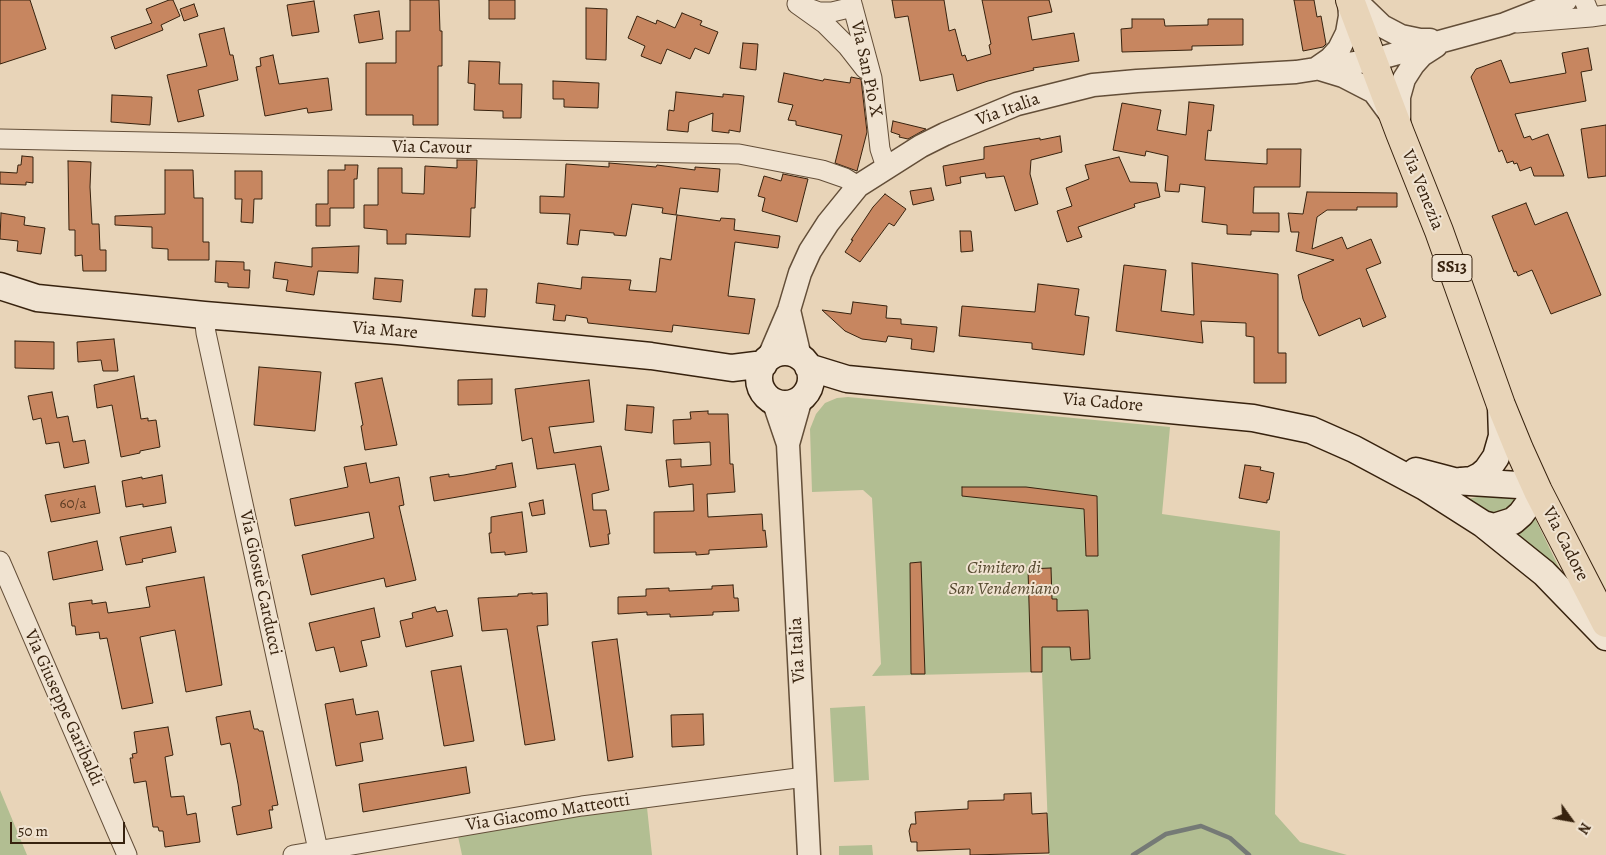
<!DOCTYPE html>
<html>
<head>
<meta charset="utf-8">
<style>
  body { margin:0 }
  #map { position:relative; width:1606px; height:855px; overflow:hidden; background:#e8d4b8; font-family:Alegreya,serif }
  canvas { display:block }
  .north { position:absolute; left:1546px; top:795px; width:50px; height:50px; -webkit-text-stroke:4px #f0e3d1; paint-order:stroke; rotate:122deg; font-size:14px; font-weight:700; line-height:20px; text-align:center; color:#37220e }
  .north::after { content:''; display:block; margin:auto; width:18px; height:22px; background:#37220e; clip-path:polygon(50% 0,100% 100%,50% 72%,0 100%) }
  .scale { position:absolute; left:10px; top:822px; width:115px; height:22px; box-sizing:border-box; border:2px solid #37220e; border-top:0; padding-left:6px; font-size:15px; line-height:18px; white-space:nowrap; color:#37220e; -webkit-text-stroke:4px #f0e3d1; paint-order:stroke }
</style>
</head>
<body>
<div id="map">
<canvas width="1606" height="855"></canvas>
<div class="north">N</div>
<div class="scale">50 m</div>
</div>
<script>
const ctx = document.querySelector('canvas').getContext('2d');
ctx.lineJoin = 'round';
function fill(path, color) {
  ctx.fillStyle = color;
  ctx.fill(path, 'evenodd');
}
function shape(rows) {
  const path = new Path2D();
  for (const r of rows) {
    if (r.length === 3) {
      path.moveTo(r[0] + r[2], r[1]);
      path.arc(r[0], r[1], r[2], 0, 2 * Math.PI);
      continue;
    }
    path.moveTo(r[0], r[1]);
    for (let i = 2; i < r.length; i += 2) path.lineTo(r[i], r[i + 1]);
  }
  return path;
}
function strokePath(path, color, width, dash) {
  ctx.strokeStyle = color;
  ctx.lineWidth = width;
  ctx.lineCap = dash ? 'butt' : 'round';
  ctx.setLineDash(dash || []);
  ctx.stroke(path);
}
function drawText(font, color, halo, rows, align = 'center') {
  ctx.font = font + ' Alegreya,serif';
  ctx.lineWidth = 4;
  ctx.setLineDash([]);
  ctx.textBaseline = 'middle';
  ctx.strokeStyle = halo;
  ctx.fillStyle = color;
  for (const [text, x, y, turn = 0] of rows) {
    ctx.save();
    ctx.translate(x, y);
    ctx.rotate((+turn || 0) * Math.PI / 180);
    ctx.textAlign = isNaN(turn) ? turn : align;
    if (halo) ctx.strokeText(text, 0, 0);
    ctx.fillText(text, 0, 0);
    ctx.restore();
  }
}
fill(shape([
  [848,397,1170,427,1162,514,1280,531,1275,814,1300,842,1347,855,1049,855,1042,672,872,676,881,664,872,498,863,490,812,492,810,429,816,414,825,403,837,398],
  [1487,495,1523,495,1499,519,1467,499],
  [1533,514,1564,578,1507,531],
  [865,706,869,780,834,782,830,708],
  [0,790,27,855,0,855],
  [646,798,652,855,462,855,456,827],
  [872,845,873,855,839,855,839,846]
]), '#b2be92');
strokePath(shape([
  [1133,855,1166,834,1201,826,1230,838,1249,855]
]), '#757a76', 4.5);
const building = shape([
  [0,0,30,0,46,49,0,64,0,0],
  [169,0,173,0,180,16,161,25,163,30,115,49,111,37,152,23,146,9,169,0],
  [410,0,439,0,440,31,442,31,442,66,438,66,438,125,413,125,413,115,366,115,366,63,396,63,396,31,410,31,410,0],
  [489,0,515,0,515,19,489,19,489,0],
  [892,0,944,0,949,31,955,29,962,56,965,55,967,61,991,54,989,45,991,44,982,0,1049,0,1052,12,1028,17,1032,40,1074,33,1079,61,1033,68,1034,70,988,81,957,91,953,74,920,81,908,16,895,18,892,0],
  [1294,0,1314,0,1317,17,1321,16,1326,44,1323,47,1303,51,1294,0],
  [314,1,319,32,292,36,287,5,314,1],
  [194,4,198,16,184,21,180,9,194,4],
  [586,8,607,9,606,60,586,59,586,8],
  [379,11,383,39,359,43,354,15,379,11],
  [682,13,702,21,700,25,718,32,709,54,695,48,690,59,667,49,661,64,641,56,645,46,628,38,637,16,656,24,657,20,675,28,682,13],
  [1132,19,1164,19,1165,26,1208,25,1208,19,1243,19,1243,45,1192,46,1192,50,1122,52,1121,29,1132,28,1132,19],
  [224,28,230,55,233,55,238,80,198,90,204,116,178,122,167,75,207,66,199,34,224,28],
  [743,43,758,44,756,70,740,68,743,43],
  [1588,48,1592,70,1581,72,1586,101,1515,114,1524,138,1530,136,1532,140,1548,134,1564,176,1534,176,1531,167,1520,171,1517,163,1514,164,1513,161,1507,163,1502,150,1499,152,1471,77,1476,69,1501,60,1510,83,1566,73,1562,53,1588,48],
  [273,55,279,84,328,78,332,110,308,113,307,108,265,116,256,67,261,66,260,58,273,55],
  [469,61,500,62,499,84,522,84,521,118,503,118,503,111,474,110,475,84,468,83,469,61],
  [784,73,823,81,824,79,850,83,851,77,861,79,867,132,857,171,835,163,842,135,796,125,796,121,788,120,793,105,778,102,784,73],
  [553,81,599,83,598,108,564,107,564,99,553,99,553,81],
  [676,92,723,97,723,94,744,96,740,132,729,130,729,133,712,131,713,113,689,122,688,132,667,130,669,110,674,111,676,92],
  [112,95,152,97,150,125,111,122,112,95],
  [1189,102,1214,105,1211,131,1208,130,1205,160,1267,164,1267,149,1301,149,1300,187,1254,187,1253,213,1279,213,1279,232,1251,231,1251,235,1227,234,1227,225,1202,222,1205,187,1180,184,1179,192,1165,191,1168,156,1146,151,1145,156,1113,150,1122,103,1161,110,1157,130,1186,135,1189,102],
  [893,121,926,129,908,139,899,137,900,135,891,132,893,121],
  [1606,125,1606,176,1588,178,1581,129,1606,125],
  [1060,136,1062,152,1031,160,1030,174,1038,204,1015,211,1004,176,986,178,985,173,960,177,961,183,946,186,943,166,984,159,984,147,1040,138,1040,140,1060,136],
  [22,156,33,157,33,183,26,182,26,185,0,184,0,172,17,173,18,165,21,165,22,156],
  [1119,157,1130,182,1157,183,1160,197,1134,204,1135,207,1078,227,1082,237,1067,242,1057,211,1072,206,1066,188,1089,179,1085,165,1119,157],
  [457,160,477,160,475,208,471,208,470,237,406,234,406,244,387,244,387,230,364,228,364,205,378,205,378,168,402,168,402,193,424,194,425,166,457,168,457,160],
  [68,161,91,162,90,187,92,224,99,224,100,250,106,250,106,271,83,271,82,255,75,256,75,230,69,230,68,161],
  [609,163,656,167,657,165,695,170,695,167,720,169,718,192,680,188,676,215,662,213,663,208,632,204,626,236,614,235,614,233,580,230,578,245,567,244,570,214,540,213,540,196,564,197,566,164,609,167,609,163],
  [345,165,358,165,357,179,354,179,354,208,330,208,330,226,316,226,316,204,328,204,328,170,345,170,345,165],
  [165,170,193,170,194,198,203,198,203,242,209,242,209,260,168,260,168,249,152,248,152,227,115,225,115,216,165,214,165,170],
  [235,171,262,171,262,199,254,199,253,223,241,222,242,199,235,199,235,171],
  [783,174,808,179,797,222,762,211,765,198,758,196,764,176,781,181,783,174],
  [931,188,934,200,913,205,910,191,931,188],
  [1307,192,1397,193,1397,207,1357,207,1357,210,1327,210,1317,217,1312,249,1342,237,1347,249,1371,239,1381,263,1366,269,1386,317,1363,327,1360,318,1319,336,1303,299,1298,275,1334,260,1296,251,1299,232,1291,232,1288,213,1303,214,1307,192],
  [885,194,906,209,894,226,889,223,860,262,845,252,853,240,851,240,873,207,885,194],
  [1526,203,1535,225,1567,212,1601,295,1551,314,1532,270,1518,276,1516,271,1514,272,1492,216,1526,203],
  [1,213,25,217,24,225,45,228,41,254,17,251,18,241,0,239,1,213],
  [677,215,720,221,721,218,735,219,734,230,780,236,778,248,735,242,728,296,755,299,749,334,673,325,672,332,588,323,587,318,566,315,565,321,553,320,555,305,536,303,538,283,581,289,582,277,631,280,629,290,656,292,660,258,671,260,677,215],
  [960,231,971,231,973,251,961,252,960,231],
  [359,246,358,273,318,271,314,295,286,291,288,280,273,278,275,262,312,267,312,248,359,246],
  [216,261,244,262,244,270,250,270,249,288,228,287,228,283,215,282,216,261],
  [1192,263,1278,274,1278,353,1286,353,1286,383,1254,383,1254,337,1246,336,1246,323,1201,321,1203,343,1116,331,1124,265,1166,270,1161,311,1194,315,1192,263],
  [375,278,403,280,401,302,373,299,375,278],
  [1038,284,1079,289,1075,315,1089,317,1084,355,1032,349,1032,343,959,336,962,306,1035,312,1038,284],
  [475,289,487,289,485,317,472,316,475,289],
  [853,302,887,306,886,318,901,319,901,324,937,327,934,352,911,349,912,339,888,336,886,342,862,339,845,331,822,310,851,314,853,302],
  [114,339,118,371,103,371,101,360,78,362,77,342,114,339],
  [15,341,54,342,54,369,15,368,15,341],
  [259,367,321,372,315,431,254,425,259,367],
  [134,376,141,419,148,418,148,421,156,420,160,447,140,451,140,453,121,457,112,405,97,408,94,385,134,376],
  [382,378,397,445,365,450,361,426,363,425,355,383,382,378],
  [492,379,492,404,458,405,458,380,492,379],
  [589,380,594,422,549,427,554,453,601,446,609,490,592,494,593,510,606,510,610,534,608,534,609,544,590,547,575,464,537,469,532,438,522,441,515,389,589,380],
  [52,392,57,418,68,416,73,442,85,440,89,463,64,468,59,442,46,444,41,418,33,420,28,396,52,392],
  [627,405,654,407,652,433,625,430,627,405],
  [708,411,708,414,728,414,730,464,733,464,735,492,707,494,708,517,762,514,763,531,765,530,767,547,709,550,709,554,696,555,696,552,654,553,654,512,694,511,693,484,669,487,666,460,681,459,681,467,711,465,710,442,674,444,673,420,691,419,690,412,708,411],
  [366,463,370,483,399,477,404,505,399,506,416,580,386,587,384,578,311,595,302,555,374,538,369,512,295,526,290,499,348,487,344,467,366,463],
  [512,463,516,487,434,501,430,477,449,474,449,477,464,475,496,469,496,466,512,463],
  [1245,465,1261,467,1260,470,1274,473,1269,500,1267,500,1267,503,1239,498,1245,465],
  [162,475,166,503,143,507,143,504,126,507,122,481,142,477,142,479,162,475],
  [95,486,100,513,51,522,45,495,95,486],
  [962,487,1026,487,1097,496,1098,556,1086,556,1084,509,962,496,962,487],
  [543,500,545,514,532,516,529,503,543,500],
  [522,512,527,552,505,555,505,552,491,553,489,533,491,533,491,517,522,512],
  [171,527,176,552,142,559,143,562,126,565,120,537,171,527],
  [97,541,103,570,53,580,48,552,97,541],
  [921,562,925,674,911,674,910,563,921,562],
  [1051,568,1052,599,1057,599,1057,611,1088,610,1090,659,1071,660,1070,647,1042,647,1042,672,1031,672,1028,569,1051,568],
  [204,577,222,685,186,692,175,630,140,637,153,703,122,709,107,638,100,639,99,632,76,635,75,626,72,626,69,603,92,600,92,604,106,602,108,613,150,607,146,587,204,577],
  [733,585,734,598,738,598,739,611,713,612,713,615,670,617,670,614,647,615,647,612,618,614,618,597,646,596,646,589,669,588,669,591,712,589,712,586,733,585],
  [532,593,532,594,547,593,548,625,537,626,555,740,525,745,507,629,482,631,478,598,518,596,518,594,532,593],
  [435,607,437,612,447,610,453,636,406,647,400,621,413,618,412,613,435,607],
  [374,608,380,637,361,641,367,666,340,672,334,647,316,651,309,623,374,608],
  [617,639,633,757,608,761,592,642,617,639],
  [461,666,474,741,444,746,431,671,461,666],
  [353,699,356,715,378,711,383,739,360,743,363,761,336,766,325,704,353,699],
  [250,711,254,729,258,729,259,731,263,731,278,805,272,806,273,810,269,810,272,828,237,835,232,807,241,805,238,784,230,743,221,745,216,717,250,711],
  [703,714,704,745,672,747,671,715,703,714],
  [168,727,173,755,165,757,171,797,184,796,187,815,196,813,200,842,165,847,163,831,159,831,158,827,153,827,146,781,134,783,130,758,133,758,132,754,137,753,134,732,168,727],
  [466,767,470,793,363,812,359,784,466,767],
  [1031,793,1032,814,1047,813,1049,853,970,855,970,849,917,851,917,842,911,842,909,831,911,824,916,824,915,812,968,809,968,801,1004,800,1004,794,1031,793]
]);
fill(building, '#c78660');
strokePath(building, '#37220e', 1);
const minor = shape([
  [851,0,872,78,880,149,886,167],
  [1584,0,1591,17,1606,15],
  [797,4,825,24,847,46,865,69],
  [808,8,819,12,832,12,853,7],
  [1517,23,1591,17],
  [0,139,739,154,822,170,845,178,858,186],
  [204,315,206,333,318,850],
  [0,561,127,855],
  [293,855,582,806,805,777]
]);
const tertiary = shape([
  [1355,0,1382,26,1401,36,1420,40,1430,40],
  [1317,68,1330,59,1339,49,1347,33,1350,16,1349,2],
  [1320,69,1343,76,1374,92,1388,111],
  [1399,124,1399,97,1404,79,1413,65,1422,55,1436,46],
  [789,310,800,357],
  [768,359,789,310,800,273,810,251,828,223,858,186,921,146,945,134,1017,104,1093,85,1137,81,1296,72,1373,60,1505,24,1566,0],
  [773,400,788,444,809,855],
  [788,444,801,398]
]);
const secondary = shape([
  [0,286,37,298,204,315,398,331,651,356,732,368,764,364],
  [785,378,26],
  [808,367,847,379,1253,418,1311,430,1354,449,1425,487,1483,524,1544,573,1606,637],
  [1416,471,1454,481,1518,485,1538,491,1521,514,1513,521,1494,527,1483,524],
  [1462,481,1472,480,1480,476,1487,470,1496,457,1502,436,1501,406]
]);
const primary = shape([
  [1350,0,1400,133,1439,231,1501,405,1519,449,1538,491,1606,623]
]);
strokePath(minor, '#634e38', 21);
strokePath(tertiary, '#634e38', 25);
strokePath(secondary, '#37220e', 29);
strokePath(primary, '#37220e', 30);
strokePath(minor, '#f0e3d1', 19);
strokePath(tertiary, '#f0e3d1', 22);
strokePath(secondary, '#f0e3d1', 26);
strokePath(primary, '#e8d4b8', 28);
drawText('15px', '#5b3b22', null, [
  ["60/a",73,504]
]);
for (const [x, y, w] of [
  [1452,268,40]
]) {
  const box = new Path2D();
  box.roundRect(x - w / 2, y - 13.5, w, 27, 4);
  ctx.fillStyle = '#f0e3d1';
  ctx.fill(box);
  strokePath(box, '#37220e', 1);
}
drawText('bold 16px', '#37220e', null, [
  ["SS13",1452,268]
]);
drawText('18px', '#37220e', '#f0e3d1', [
  ["Via San Pio X",866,69,78],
  ["Via Italia",1008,110,-20],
  ["Via Cavour",432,148,1],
  ["Via Venezia",1422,190,68],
  ["Via Mare",385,331,5],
  ["Via Cadore",1103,403,5],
  ["Via Cadore",1565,544,63],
  ["Via Giosuè Carducci",260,583,78],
  ["Via Italia",798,650,-93],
  ["Via Giuseppe Garibaldi",63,708,66],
  ["Via Giacomo Matteotti",548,813,-9]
]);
drawText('italic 18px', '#56492f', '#f0e3d1', [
  ["Cimitero di",1004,569],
  ["San Vendemiano",1004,590]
]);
</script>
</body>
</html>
